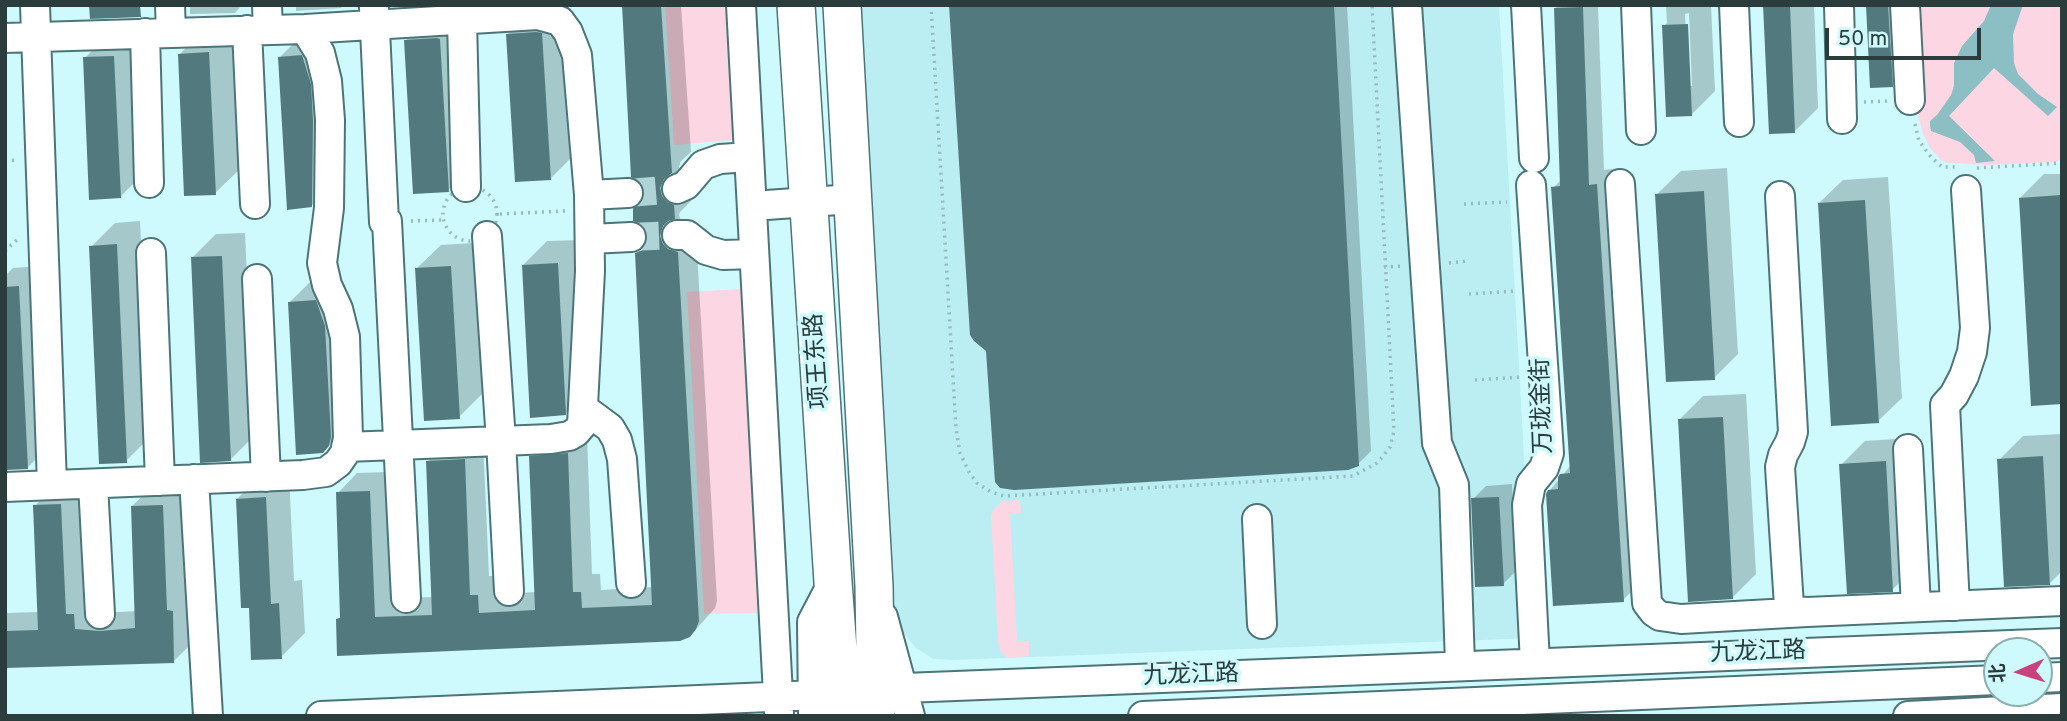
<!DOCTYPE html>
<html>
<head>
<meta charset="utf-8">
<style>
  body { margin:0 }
  #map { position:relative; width:2067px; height:721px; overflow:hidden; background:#cffafd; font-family:Overpass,"Noto Sans SC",sans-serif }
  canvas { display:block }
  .frame { position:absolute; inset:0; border:7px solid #2b3c3d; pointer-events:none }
  .north { position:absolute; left:1983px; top:637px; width:70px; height:70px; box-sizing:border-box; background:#cffafd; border:2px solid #8daeb0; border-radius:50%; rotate:267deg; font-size:19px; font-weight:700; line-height:28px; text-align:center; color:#2b3c3d }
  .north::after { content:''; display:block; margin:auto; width:24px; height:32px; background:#c9417e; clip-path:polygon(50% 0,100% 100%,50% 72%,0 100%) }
  .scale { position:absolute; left:1825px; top:28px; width:156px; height:32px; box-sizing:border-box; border:4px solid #2b3c3d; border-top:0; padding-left:9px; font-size:21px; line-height:24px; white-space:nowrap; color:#2b3c3d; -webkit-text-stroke:5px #cffafd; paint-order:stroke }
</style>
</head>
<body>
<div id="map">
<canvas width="2067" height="721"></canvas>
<div class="frame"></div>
<div class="north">北</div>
<div class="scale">50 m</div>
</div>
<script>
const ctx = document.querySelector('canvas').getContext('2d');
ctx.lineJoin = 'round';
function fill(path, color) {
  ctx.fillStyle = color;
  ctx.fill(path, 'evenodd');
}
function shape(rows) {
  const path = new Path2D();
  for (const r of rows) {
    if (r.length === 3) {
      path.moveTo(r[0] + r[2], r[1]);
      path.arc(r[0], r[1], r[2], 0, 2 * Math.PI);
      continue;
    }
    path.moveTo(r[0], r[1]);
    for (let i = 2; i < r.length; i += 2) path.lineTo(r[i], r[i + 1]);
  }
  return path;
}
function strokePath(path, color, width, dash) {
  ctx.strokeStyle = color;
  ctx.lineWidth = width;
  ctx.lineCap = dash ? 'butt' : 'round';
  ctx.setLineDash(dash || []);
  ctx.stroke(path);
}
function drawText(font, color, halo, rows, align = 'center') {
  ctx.font = font + ' Overpass,"Noto Sans SC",sans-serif';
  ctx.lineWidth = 7;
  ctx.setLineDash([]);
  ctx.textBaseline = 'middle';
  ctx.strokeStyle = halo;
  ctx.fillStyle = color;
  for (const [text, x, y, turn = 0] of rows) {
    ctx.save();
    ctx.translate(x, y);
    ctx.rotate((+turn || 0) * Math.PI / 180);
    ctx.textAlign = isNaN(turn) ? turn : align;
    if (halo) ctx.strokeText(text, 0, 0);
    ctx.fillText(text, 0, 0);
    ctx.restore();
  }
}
fill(shape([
  [859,5,1499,5,1534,638,952,660,933,659,916,648,901,630,894,611]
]), '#baeef2');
fill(shape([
  [665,5,725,5,733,140,674,145],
  [1910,5,2062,5,2061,159,2055,162,1989,165,1948,163,1941,160,1930,148,1923,134,1914,100],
  [742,289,762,613,704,614,687,292],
  [1020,500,1021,513,1010,514,1017,641,1029,641,1029,656,1006,658,1000,650,998,642,991,516,993,510,1002,501]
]), '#fdd6e3');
fill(shape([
  [1991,5,2023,5,2013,34,2014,63,2018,74,2038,94,2057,107,2048,116,1994,68,1949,116,1995,161,1976,163,1974,155,1960,142,1931,131,1930,126,1930,121,1937,115,1951,95,1954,86,1954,63,1962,46,1984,21]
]), '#8cbfc3');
fill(shape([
  [190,5,242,5,235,13,190,14],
  [296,5,344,5,341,8,296,11],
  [624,5,681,5,691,152,681,161,679,167,681,177,693,186,694,198,680,212,679,215,682,224,696,233,717,601,715,608,690,636,338,619,342,615,338,493,357,473,389,472,393,598,433,597,428,461,447,442,483,440,489,576,497,576,498,594,536,592,531,457,550,438,587,435,592,574,600,574,601,590,653,587,637,253,648,242,649,237,645,199,646,191],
  [950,5,1347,5,1371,451,1358,464,988,350],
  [1558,5,1598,5,1604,170,1612,169,1639,584,1623,600,1549,491,1571,465,1553,188,1562,179,1555,9],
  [1666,5,1711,5,1715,91,1691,115,1664,26,1667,23],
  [1689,13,1692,86,1689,86,1685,14],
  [1765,5,1814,5,1818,108,1795,131],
  [1868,5,1909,5,1912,65,1892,85],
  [561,9,574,155,550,179,508,34,532,10],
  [464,16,472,166,448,190,406,40,430,17],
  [232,29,239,170,215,193,180,54,203,30],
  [137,33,144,173,120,197,85,58,108,34],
  [303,34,335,181,312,205,280,57],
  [1727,168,1738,354,1714,378,1657,194,1681,171],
  [2044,174,2062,174,2062,402,2020,198],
  [1888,177,1902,398,1878,421,1819,203,1843,180],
  [140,221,150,437,126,461,91,247,115,223],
  [245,233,254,436,230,460,192,258,216,234],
  [581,240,589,390,565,414,523,265,547,241],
  [474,243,483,393,459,417,417,268,441,245],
  [42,266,51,444,27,468,5,469,5,276,13,268],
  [339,277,348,302,347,427,322,452,289,303,313,279],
  [1746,394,1756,574,1732,598,1679,420,1703,396],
  [2062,434,2062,571,2050,583,1999,460,2023,436],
  [1909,438,1916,566,1892,590,1841,465,1865,441],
  [289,474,294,581,302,580,305,633,281,657,250,606,237,499,261,475],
  [1512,484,1516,571,1503,584,1473,499,1486,486],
  [80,485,93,611,121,612,136,611,132,506,152,487,182,486,186,591,192,592,193,642,174,661,5,666,5,613,39,612,35,506,54,486]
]), '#0003');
fill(shape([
  [89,5,140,5,141,17,90,19],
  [622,5,661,5,672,173,664,179,660,188,662,196,667,202,674,205,675,219,668,221,663,226,660,236,663,244,668,249,678,252,699,621,696,629,690,637,680,641,337,656,336,619,340,618,336,492,370,491,375,617,432,615,426,461,465,459,470,595,478,595,479,613,535,610,529,456,568,453,573,592,581,592,582,608,652,605,635,253,641,251,645,245,648,237,645,227,639,223,633,221,633,208,642,201,644,191,642,183,631,177],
  [949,5,1334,5,1359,466,1348,470,1014,490,1000,488,995,482,986,351,974,341,970,335],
  [1763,5,1790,5,1795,133,1769,134],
  [1866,5,1888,5,1893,87,1870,88],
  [1583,7,1589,185,1597,184,1624,602,1553,606,1546,494,1548,490,1558,489,1558,477,1560,474,1570,473,1551,187,1560,186,1554,8],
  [1688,24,1692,116,1666,117,1662,25],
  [536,32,542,33,551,180,515,182,506,34],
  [437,38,440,39,449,192,413,194,404,40],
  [209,52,216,195,184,196,178,54],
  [302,55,311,84,313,121,312,207,287,210,278,57],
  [114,56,121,198,89,200,83,57],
  [1704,191,1715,380,1666,382,1655,194],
  [2061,195,2062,404,2031,406,2019,198],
  [1865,200,1879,423,1831,426,1818,203],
  [117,244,127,463,99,464,89,246],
  [222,256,231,461,200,463,191,257],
  [558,263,566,415,530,418,522,265],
  [451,266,460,419,424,421,415,268],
  [19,286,28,469,5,470,5,287],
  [316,300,325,326,331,437,329,446,323,453,296,455,288,302],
  [1723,417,1733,599,1688,602,1678,419],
  [2043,456,2050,585,2004,587,1997,459],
  [1886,461,1893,592,1847,594,1839,464],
  [266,497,271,604,279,603,282,659,251,660,249,608,241,608,236,499],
  [1499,497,1504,586,1475,587,1471,498],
  [61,504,66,614,74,614,75,629,100,631,135,628,131,506,163,505,167,610,173,611,174,663,5,668,5,631,38,630,33,505]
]), '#52797d');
strokePath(shape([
  [628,193,677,189],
  [631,237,677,235]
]), '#aed4d7', 28, [28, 14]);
const minor = shape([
  [35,5,52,485],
  [170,5,171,33],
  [267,5,268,30],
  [741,5,779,713],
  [1407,5,1437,443,1454,485,1460,665],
  [1526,5,1534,158],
  [1636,5,1641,130],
  [1734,5,1739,122],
  [1839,5,1842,119],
  [1905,5,1910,100],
  [374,8,384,222],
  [462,20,466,187],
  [247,30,255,204],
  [145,33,149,183],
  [5,38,305,29,538,15,560,21,568,32,577,55,589,195,590,271,582,425,576,432,569,436,551,439,346,447],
  [1620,184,1647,603,1654,612,1660,616,1681,619,1807,612],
  [1531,185,1549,453,1544,468,1531,484,1527,505,1535,663],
  [677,189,686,185,703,165,720,159,749,157],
  [589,195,628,193],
  [1780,196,1793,432,1790,442,1783,455,1780,467,1789,606,1795,611,1807,612,2062,601],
  [752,206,853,199],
  [387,221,406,598],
  [677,235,687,235,706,250,723,255,754,254],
  [487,236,501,441,509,591],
  [591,239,631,237],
  [151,253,160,481],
  [257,279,266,477],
  [583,408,610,428,617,440,622,459,631,583],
  [1908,449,1916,607],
  [194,479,208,716],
  [93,484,100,614],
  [5,487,303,475,326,472,338,463,345,453,348,438,345,337,338,309,327,285,322,263,329,208,330,120,327,81,320,53,305,29],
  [1257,519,1262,624],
  [1955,606,1945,405,1954,395,1964,376,1972,352,1975,328,1966,190],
  [883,617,910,716],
  [2039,678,2062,677],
  [321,716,840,694,904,688,2062,643],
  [813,716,812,622,833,582],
  [1143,716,1997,680],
  [1908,716,2062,708]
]);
const major = shape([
  [796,5,833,582,843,716],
  [842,5,874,586,876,716]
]);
strokePath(minor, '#4d7477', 32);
strokePath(major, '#4d7477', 40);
strokePath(shape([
  [931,5,956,429,960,453,969,472,977,483,991,492,1004,496,1353,476,1377,463,1384,455,1390,447,1394,431,1372,5],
  [1864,102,1888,101],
  [1915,124,1919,141,1931,157,1942,167,1955,167],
  [5,161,17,160],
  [1977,168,2062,163],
  [470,214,27],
  [1464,204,1507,202],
  [500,214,565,211],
  [411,221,443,220],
  [5,251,19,238],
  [1449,263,1468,261],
  [1384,267,1403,266],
  [1469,294,1516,291],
  [1475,380,1522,377]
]), '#98babc', 3.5, [2, 5]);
strokePath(minor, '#fff', 28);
strokePath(major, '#fff', 37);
drawText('24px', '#2b3c3d', '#cffafd', [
  ["项王东路",819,361,-94],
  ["万珑金街",1544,406,-92],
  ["九龙江路",1758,654,-2],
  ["九龙江路",1191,677,-2]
]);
</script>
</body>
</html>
